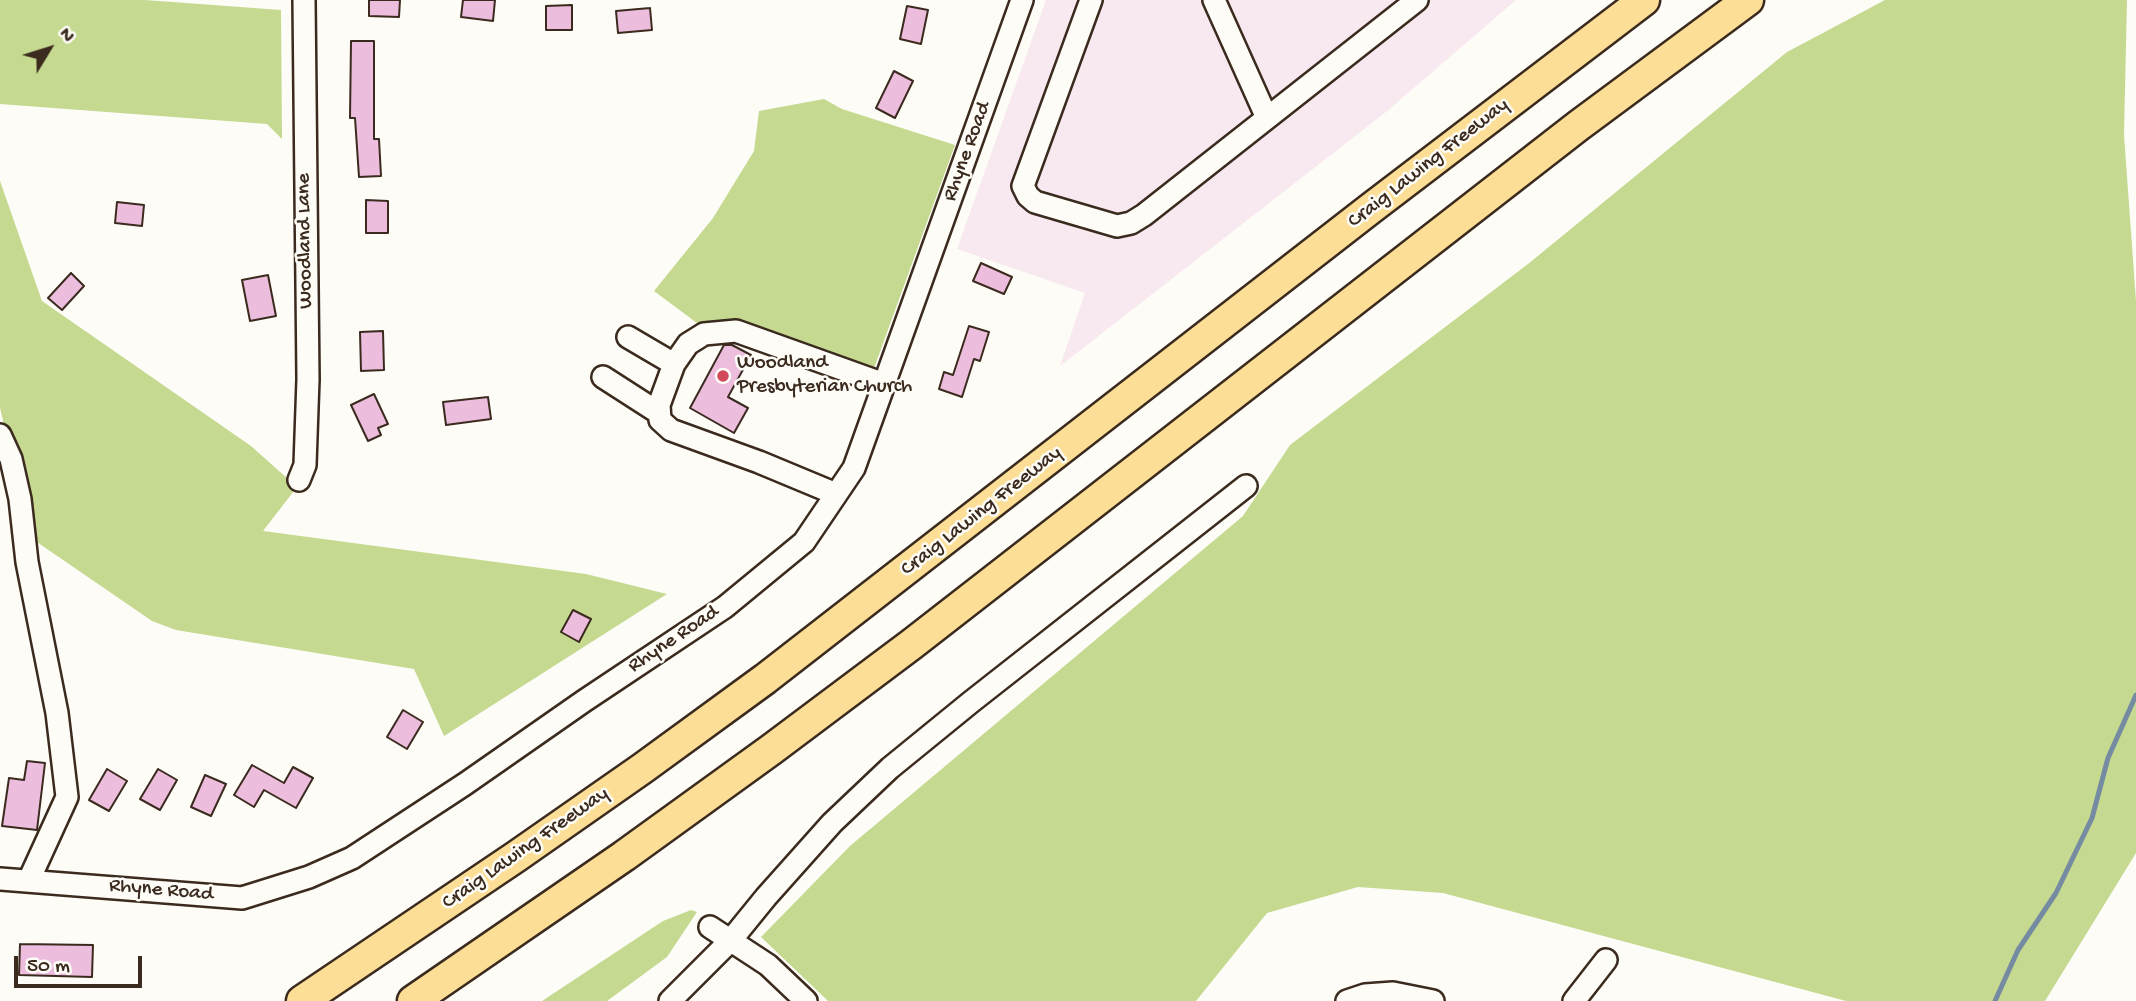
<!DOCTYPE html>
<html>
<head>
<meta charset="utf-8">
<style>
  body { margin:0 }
  #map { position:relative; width:2136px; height:1001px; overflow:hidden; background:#fdfcf7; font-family:"Gochi Hand",sans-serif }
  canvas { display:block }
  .north { position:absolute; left:14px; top:14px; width:70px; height:70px; -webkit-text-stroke:5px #fdfcf7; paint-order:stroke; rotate:52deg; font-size:19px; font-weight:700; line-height:28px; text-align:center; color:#3b2a1e }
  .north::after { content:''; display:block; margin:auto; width:24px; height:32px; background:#3b2a1e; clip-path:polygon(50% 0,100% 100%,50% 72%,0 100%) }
  .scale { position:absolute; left:14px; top:956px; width:128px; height:32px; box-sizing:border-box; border:4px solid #3b2a1e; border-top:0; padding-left:9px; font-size:21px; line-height:24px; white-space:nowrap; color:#3b2a1e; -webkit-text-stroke:5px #fdfcf7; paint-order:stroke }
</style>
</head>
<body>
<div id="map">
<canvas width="2136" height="1001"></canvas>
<div class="north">N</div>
<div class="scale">50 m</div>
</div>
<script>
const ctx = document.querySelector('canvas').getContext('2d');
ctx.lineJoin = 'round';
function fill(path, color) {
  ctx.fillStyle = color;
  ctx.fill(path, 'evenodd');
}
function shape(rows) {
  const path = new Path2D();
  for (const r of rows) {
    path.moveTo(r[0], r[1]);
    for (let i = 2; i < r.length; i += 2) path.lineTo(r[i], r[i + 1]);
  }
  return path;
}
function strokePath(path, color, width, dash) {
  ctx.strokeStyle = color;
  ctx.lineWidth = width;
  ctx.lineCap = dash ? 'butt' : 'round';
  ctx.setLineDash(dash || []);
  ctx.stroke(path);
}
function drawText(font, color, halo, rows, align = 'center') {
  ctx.font = font + ' "Gochi Hand",sans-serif';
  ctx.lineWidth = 5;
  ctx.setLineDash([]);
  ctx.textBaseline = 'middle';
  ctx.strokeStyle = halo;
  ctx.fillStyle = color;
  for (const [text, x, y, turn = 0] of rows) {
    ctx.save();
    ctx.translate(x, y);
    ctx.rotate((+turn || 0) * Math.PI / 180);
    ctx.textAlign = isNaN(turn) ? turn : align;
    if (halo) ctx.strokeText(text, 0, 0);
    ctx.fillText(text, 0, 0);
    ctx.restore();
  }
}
fill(shape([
  [1046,0,1516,0,1386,112,1060,366,1085,293,957,249]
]), '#f8e9f0');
fill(shape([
  [0,0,145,0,281,10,282,139,267,124,0,104],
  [1885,0,2127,0,2124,135,2136,301,2136,853,2045,1001,1846,1001,1443,893,1358,887,1267,913,1196,1001,828,1001,761,937,850,846,1243,516,1290,445,1528,264,1787,52],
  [824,99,842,109,955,145,873,371,798,348,760,326,730,324,701,326,654,291,713,218,754,151,759,111],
  [0,181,42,301,251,446,297,487,263,531,586,574,667,594,444,736,414,669,176,630,152,621,31,538,0,408],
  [691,910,697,912,667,957,607,1001,542,1001,663,921]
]), '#c5da90');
strokePath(shape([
  [1995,1001,2018,950,2056,893,2092,818,2108,758,2136,695]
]), '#758ba1', 5);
const building = shape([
  [369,0,400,0,399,17,369,16,369,0],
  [463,0,495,0,493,21,461,17,463,0],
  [572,5,572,30,546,30,546,6,572,5],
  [907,6,928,10,921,44,900,39,907,6],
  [650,8,652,30,618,33,616,11,650,8],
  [351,41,374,41,374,139,379,139,381,176,359,177,355,118,350,118,351,41],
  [894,71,913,81,895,118,876,108,894,71],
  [366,200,388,201,388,233,366,233,366,200],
  [117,202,144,205,142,226,115,223,117,202],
  [981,263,1012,277,1004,294,973,281,981,263],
  [71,273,84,286,62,310,48,298,71,273],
  [268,275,276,316,250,321,242,280,268,275],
  [969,326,989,332,980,361,974,359,962,397,939,389,944,372,953,375,969,326],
  [383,331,384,370,361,371,360,332,383,331],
  [724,345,732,345,751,355,728,397,748,408,734,433,690,408,724,345],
  [374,394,388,424,378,428,381,435,368,441,351,405,374,394],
  [488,397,491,419,446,425,443,402,488,397],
  [573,610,591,619,579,642,561,632,573,610],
  [403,710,423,722,407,749,387,737,403,710],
  [27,761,45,763,37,830,2,826,9,778,24,780,27,761],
  [252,765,284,783,293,767,313,778,296,808,264,790,254,807,234,795,252,765],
  [107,769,127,781,109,811,89,800,107,769],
  [158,769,177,780,160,810,140,799,158,769],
  [205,775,226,784,211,816,191,807,205,775],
  [20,944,93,945,92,977,19,975,20,944]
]);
fill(building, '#edbdde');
strokePath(building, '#3b2a1e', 2);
const minor = shape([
  [1091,0,1023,186,1028,196,1035,202,1117,226,1131,223,1144,215,1417,0],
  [1214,0,1267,118],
  [628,337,674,364],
  [603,377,659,413],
  [0,435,11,459,20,499,27,562,57,713,67,797,29,880],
  [299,480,305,465,308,379,304,0],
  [836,494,759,462,671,430,660,420,659,405,674,364,688,344,704,334,736,331,884,384],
  [0,879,242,898,309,877,352,858,465,784,584,701,725,607,804,542,854,468,1022,0],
  [710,927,768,965,806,1001],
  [670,1001,731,940,766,897,832,823,890,768,971,702,1246,486],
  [1347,1001,1365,995,1393,993,1433,1001],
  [1574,1001,1606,960]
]);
const highway = shape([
  [302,1001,517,856,643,768,765,679,1370,209,1644,0],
  [413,1001,624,856,772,749,912,644,1578,126,1748,0]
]);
strokePath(minor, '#3b2a1e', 26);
strokePath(highway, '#3b2a1e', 35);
strokePath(minor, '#fdfcf7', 21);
strokePath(highway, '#fcde96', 30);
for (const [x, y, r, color] of [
  [723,376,7,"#d1495b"]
]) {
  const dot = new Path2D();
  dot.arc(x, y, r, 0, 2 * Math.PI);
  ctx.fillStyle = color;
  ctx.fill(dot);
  strokePath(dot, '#fdfcf7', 2.5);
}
drawText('21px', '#3b2a1e', '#fdfcf7', [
  ["Rhyne Road",968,152,-70],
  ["Craig Lawing Freeway",1429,164,-38],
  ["Woodland Lane",306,241,-91],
  ["Craig Lawing Freeway",982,512,-38],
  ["Rhyne Road",674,640,-34],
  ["Craig Lawing Freeway",526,849,-35],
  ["Rhyne Road",161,891,5]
]);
drawText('21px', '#3b2a1e', '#fdfcf7', [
  ["Woodland",737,364],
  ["Presbyterian Church",737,388]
], 'left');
</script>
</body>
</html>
